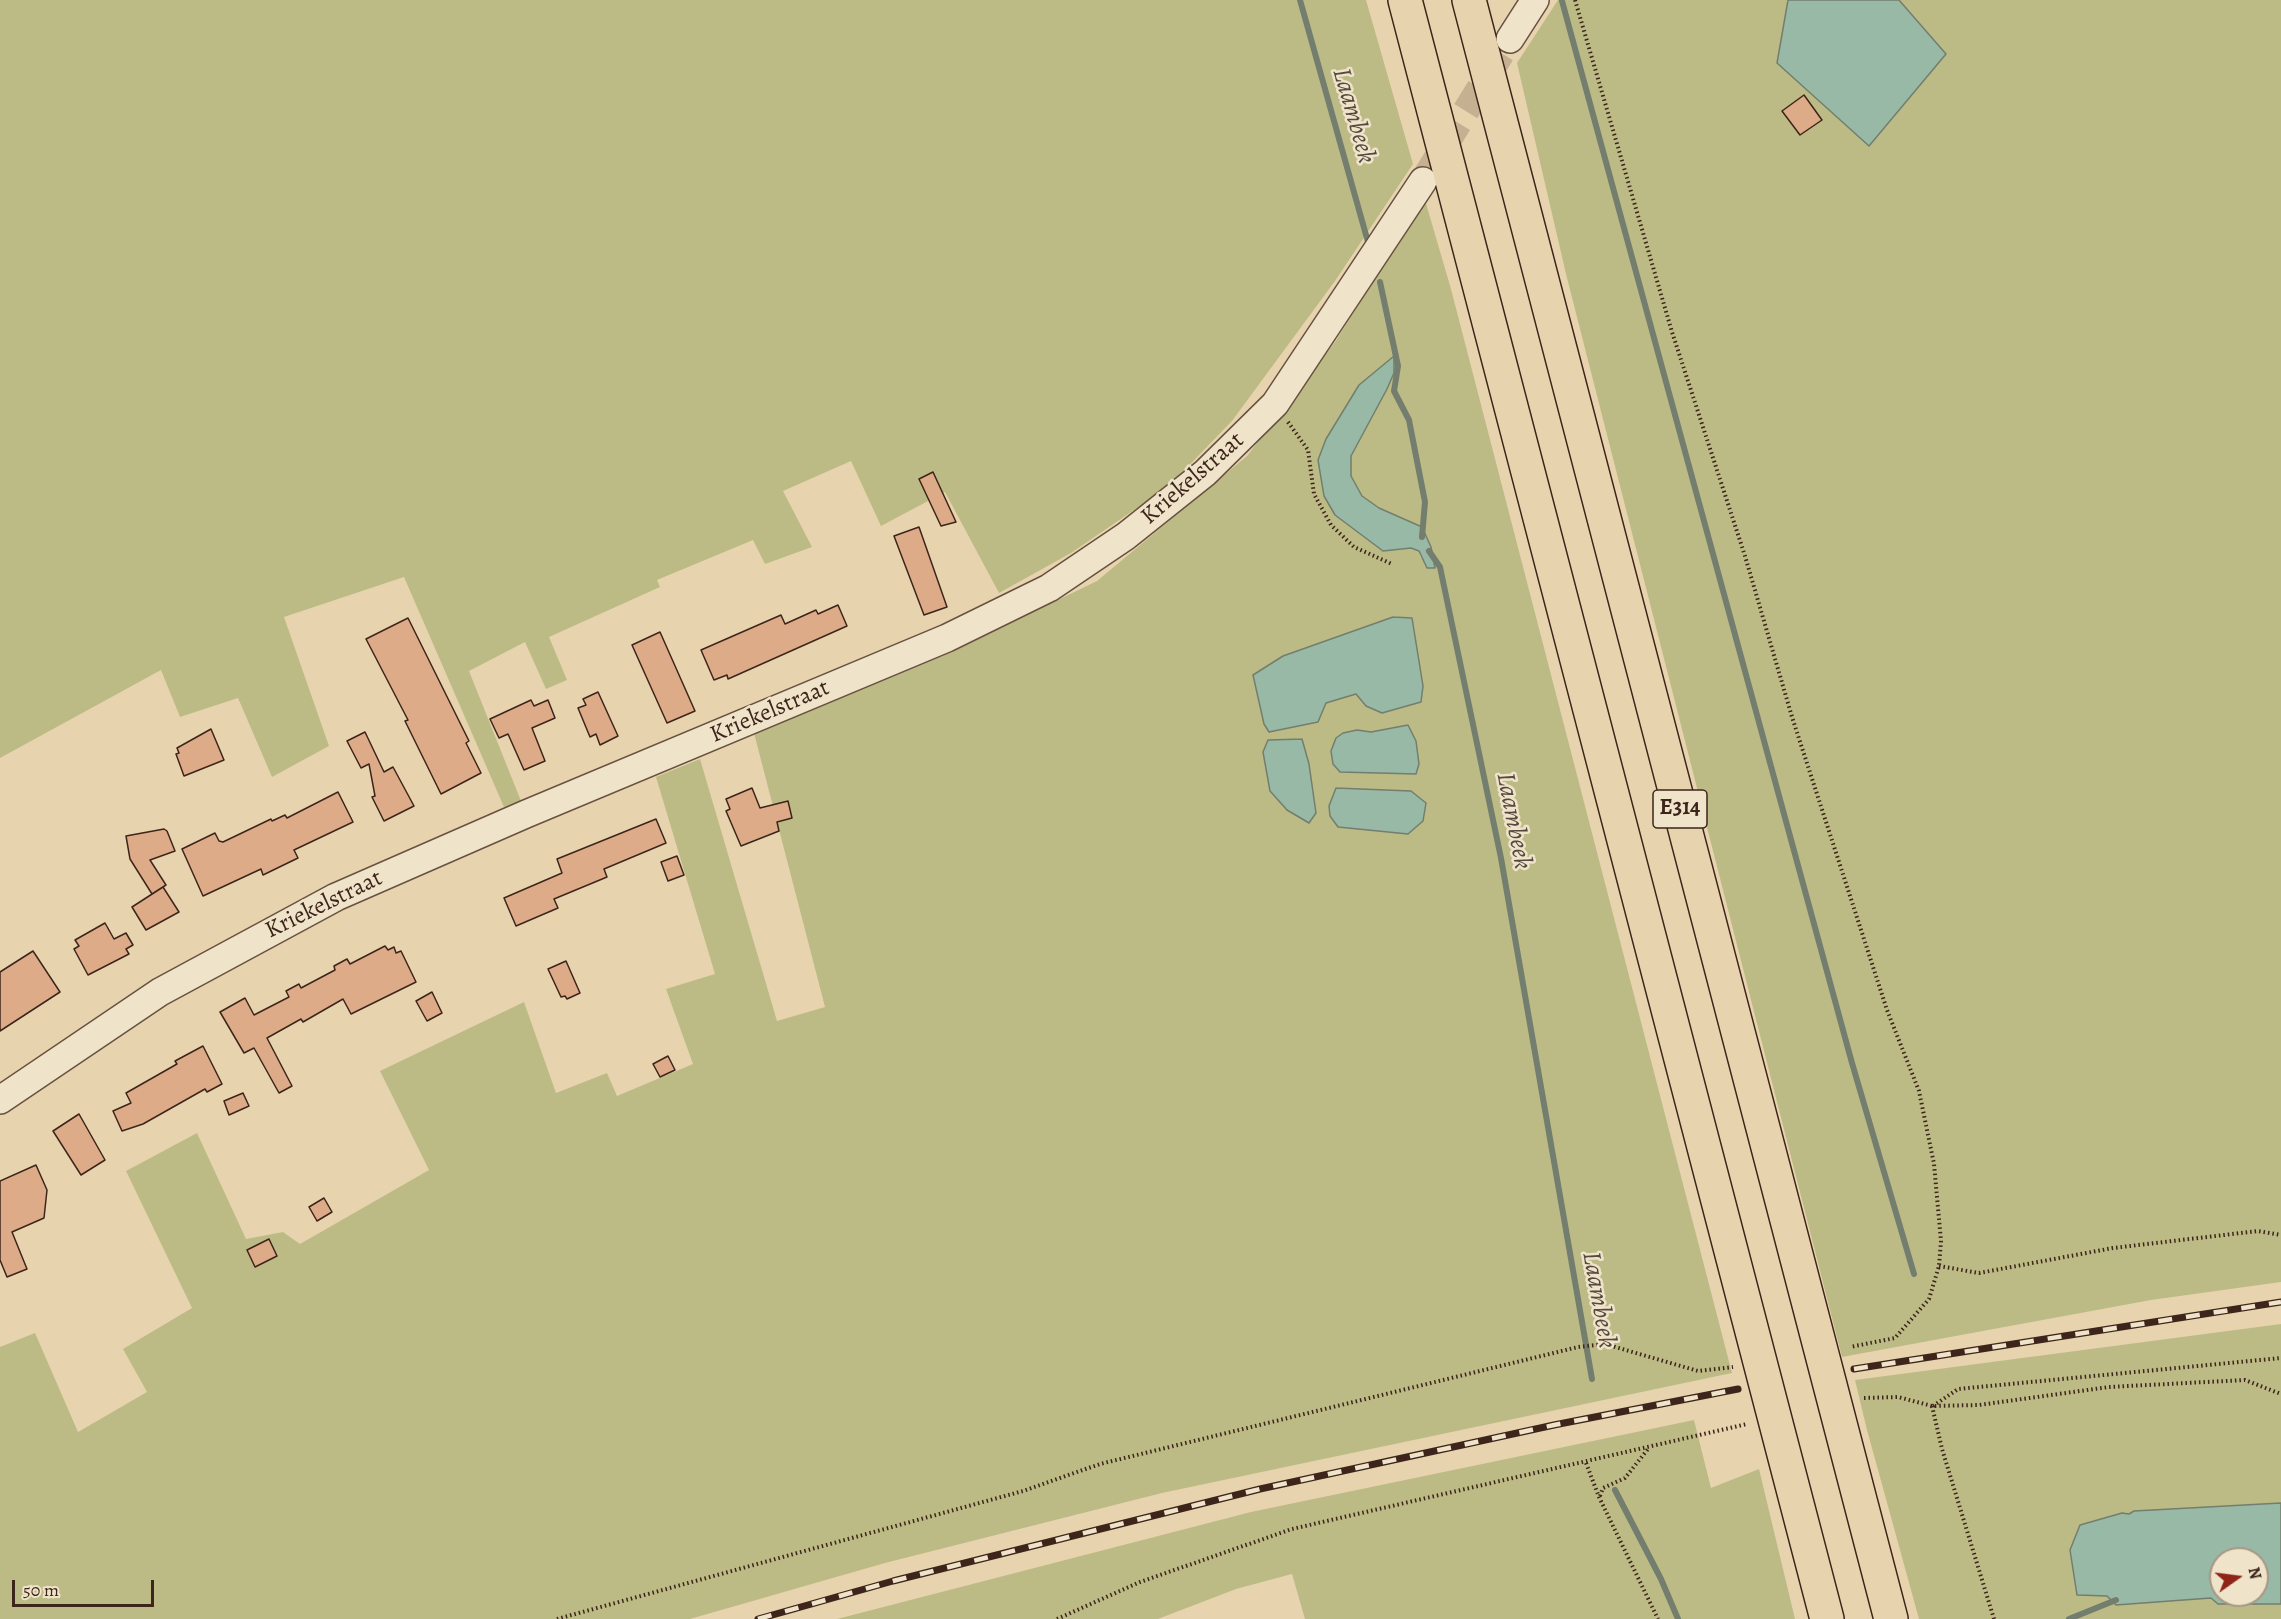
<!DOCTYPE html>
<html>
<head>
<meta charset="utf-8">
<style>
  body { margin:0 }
  #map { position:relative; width:2281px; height:1619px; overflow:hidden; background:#e7d4ae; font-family:Alegreya,serif }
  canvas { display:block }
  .north { position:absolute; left:2209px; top:1547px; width:60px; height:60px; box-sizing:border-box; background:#efe3ca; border:2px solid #a89784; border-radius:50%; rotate:76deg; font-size:16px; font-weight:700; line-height:24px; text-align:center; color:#3d251b }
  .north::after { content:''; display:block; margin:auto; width:21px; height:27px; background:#8f2418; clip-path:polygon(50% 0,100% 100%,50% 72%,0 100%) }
  .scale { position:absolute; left:12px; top:1580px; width:142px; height:27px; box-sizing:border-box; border:3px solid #3d251b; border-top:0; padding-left:8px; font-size:18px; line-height:21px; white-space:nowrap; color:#3d251b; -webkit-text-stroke:4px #efe3ca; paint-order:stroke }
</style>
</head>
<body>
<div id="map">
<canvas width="2281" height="1619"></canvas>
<div class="north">N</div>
<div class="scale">50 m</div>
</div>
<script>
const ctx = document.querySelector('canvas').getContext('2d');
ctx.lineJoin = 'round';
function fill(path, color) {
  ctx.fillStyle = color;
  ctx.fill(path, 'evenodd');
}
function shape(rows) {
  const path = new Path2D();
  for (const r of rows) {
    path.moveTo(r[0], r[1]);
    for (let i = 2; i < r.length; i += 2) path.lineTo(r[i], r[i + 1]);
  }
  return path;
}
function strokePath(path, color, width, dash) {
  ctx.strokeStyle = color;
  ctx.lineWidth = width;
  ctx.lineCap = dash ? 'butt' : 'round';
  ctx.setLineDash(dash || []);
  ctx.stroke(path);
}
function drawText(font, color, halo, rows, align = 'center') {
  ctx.font = font + ' Alegreya,serif';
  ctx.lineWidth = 5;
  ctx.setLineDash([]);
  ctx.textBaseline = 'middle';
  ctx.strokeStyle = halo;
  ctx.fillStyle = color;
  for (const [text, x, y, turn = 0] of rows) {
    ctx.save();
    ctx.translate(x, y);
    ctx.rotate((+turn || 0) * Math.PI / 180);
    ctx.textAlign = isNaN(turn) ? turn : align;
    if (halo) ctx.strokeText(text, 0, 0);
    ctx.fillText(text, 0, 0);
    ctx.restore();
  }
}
fill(shape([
  [0,0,1366,0,1413,164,1335,281,1232,421,1169,486,1071,553,999,593,945,492,881,526,851,461,783,491,812,547,765,564,753,540,657,580,660,587,549,637,567,680,546,689,525,642,469,671,521,801,504,807,404,577,284,617,329,746,272,777,238,698,180,717,161,670,0,758],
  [1558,0,1788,0,1777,63,1910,15,1899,0,2281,0,2281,1282,2151,1300,1842,1357,1566,274,1517,63],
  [1425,200,1451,289,1732,1373,1162,1493,885,1563,690,1619,0,1619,0,1347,35,1333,78,1432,147,1392,123,1349,192,1308,126,1171,197,1133,246,1239,283,1232,300,1244,429,1170,380,1071,524,1002,556,1093,607,1073,617,1096,693,1064,666,989,715,974,656,777,700,759,777,1021,825,1007,754,733,953,651,1097,581,1247,456,1335,342],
  [1394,357,1394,373,1387,389,1351,456,1351,477,1362,496,1379,508,1422,527,1421,559,1419,551,1411,548,1398,550,1335,515,1324,496,1318,460,1326,439,1359,385],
  [1412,618,1366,706,1356,694,1326,703],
  [1408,725,1333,764,1357,730,1371,732],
  [2281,1324,2281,1619,1919,1619,1867,1430,1855,1380],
  [2221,1559,2257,1559,2257,1595,2221,1595],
  [1694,1420,1711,1488,1759,1469,1795,1619,1305,1619,1292,1574,1236,1589,1158,1619,837,1619,1251,1512]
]), '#bdbb85');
const water = shape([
  [1788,0,1899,0,1946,54,1869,146,1777,63,1788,0],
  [1394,356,1394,373,1387,389,1351,456,1351,476,1362,496,1379,508,1422,527,1431,547,1435,568,1427,568,1419,551,1411,548,1383,551,1335,515,1324,496,1318,460,1326,439,1359,385,1394,356],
  [1393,617,1412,618,1423,686,1421,702,1382,713,1366,706,1356,694,1326,703,1318,722,1269,732,1264,724,1253,675,1283,656,1393,617],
  [1408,725,1416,741,1419,764,1416,774,1340,772,1333,764,1331,751,1336,738,1343,733,1357,730,1371,732,1408,725],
  [1302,739,1309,764,1316,813,1309,823,1287,810,1270,791,1263,752,1268,740,1302,739],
  [1336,788,1411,791,1426,803,1423,821,1408,834,1338,827,1330,816,1329,806,1336,788],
  [2281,1503,2281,1604,2218,1604,2211,1598,2116,1605,2107,1596,2077,1595,2070,1550,2080,1525,2122,1513,2129,1514,2134,1511,2281,1503],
  [2221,1559,2257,1559,2257,1595,2221,1595,2221,1559]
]);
fill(water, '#97b9a6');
strokePath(water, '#737e6e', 1.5);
strokePath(shape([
  [1300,0,1368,242],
  [1562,1,1852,1063,1914,1274],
  [1380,282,1398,366,1394,391,1409,420,1425,502,1422,537],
  [1429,551,1440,567,1501,858,1592,1379],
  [1615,1490,1661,1579,1678,1619],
  [2069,1619,2116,1600]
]), '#737e6e', 6);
const building = shape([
  [1804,95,1822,120,1800,135,1782,111,1804,95],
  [933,472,956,522,941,526,919,479,933,472],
  [919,527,947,607,924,615,894,536,919,527],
  [838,605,847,626,728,679,727,675,714,680,701,650,781,615,785,624,816,610,818,614,838,605],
  [408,618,469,741,466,743,481,773,441,794,405,721,408,720,366,639,408,618],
  [660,632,695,711,667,723,632,645,660,632],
  [598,692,618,736,600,745,596,734,590,737,578,708,586,705,583,699,598,692],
  [531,700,534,706,548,700,555,718,532,728,545,761,524,770,508,734,499,738,490,719,531,700],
  [211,729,224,760,184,776,176,754,179,753,177,748,211,729],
  [365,732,384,772,393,767,414,806,384,821,372,797,375,796,369,764,361,768,347,741,365,732],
  [752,788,760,808,788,801,792,818,777,822,779,831,741,846,726,811,730,809,726,799,752,788],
  [338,792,353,822,294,850,298,858,263,875,261,869,203,896,182,849,215,833,219,841,223,842,271,819,272,821,285,815,287,818,338,792],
  [656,819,666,843,604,869,607,877,554,899,558,908,516,926,504,898,562,873,557,859,656,819],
  [164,829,167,831,175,851,150,860,166,885,152,894,130,859,126,836,164,829],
  [677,856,684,875,668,881,661,862,677,856],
  [163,887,179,912,146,930,132,907,163,887],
  [105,923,114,939,126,933,133,945,126,949,129,954,88,975,74,949,79,946,75,940,105,923],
  [385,946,388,950,394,947,396,953,401,951,416,982,351,1014,343,999,303,1022,301,1019,267,1038,292,1086,279,1093,254,1048,244,1053,220,1012,245,998,254,1015,289,997,286,991,299,984,301,988,335,970,334,966,347,959,350,964,385,946],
  [33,951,60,992,0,1031,0,972,33,951],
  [566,961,580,993,567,999,565,996,561,997,548,969,566,961],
  [432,992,442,1013,427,1021,416,1001,432,992],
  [203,1046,222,1084,207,1092,205,1089,143,1124,122,1131,113,1111,131,1103,126,1093,177,1064,175,1061,203,1046],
  [668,1056,675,1070,660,1077,653,1064,668,1056],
  [243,1093,249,1106,229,1115,224,1101,243,1093],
  [79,1114,105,1160,81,1175,53,1131,79,1114],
  [36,1165,47,1190,44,1218,12,1232,27,1269,7,1277,0,1260,0,1181,36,1165],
  [324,1198,332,1212,317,1221,309,1207,324,1198],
  [269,1239,277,1256,255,1267,247,1250,269,1239]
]);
fill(building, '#deab88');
strokePath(building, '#3d251b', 1.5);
strokePath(shape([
  [1423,181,1510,39]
]), '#c5b191', 27, [27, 14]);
const tertiary = shape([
  [1510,39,1535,0],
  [0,1100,160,992,336,897,526,814,947,638,1049,588,1126,536,1205,473,1275,404,1423,181]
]);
const motorway = shape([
  [1405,0,1827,1619],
  [1469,0,1891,1619]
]);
strokePath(tertiary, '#685140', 30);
strokePath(motorway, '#3d251b', 36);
strokePath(shape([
  [1575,0,1672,332,1745,556,1792,717,1887,1010,1919,1091,1934,1164,1941,1241,1939,1266,1929,1299,1895,1338,1850,1347],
  [1288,422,1308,450,1314,494,1331,525,1354,547,1392,564],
  [1939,1266,1979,1273,2113,1248,2258,1231,2281,1235],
  [1864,1398,1898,1397,1932,1406,1979,1405,2109,1387,2245,1380,2281,1394],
  [1932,1406,1942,1449,1994,1619],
  [1933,1406,1958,1389,2281,1358],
  [1586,1463,1599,1497,1658,1619],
  [1600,1496,1603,1488,1625,1478,1648,1449],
  [557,1619,1023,1491,1100,1464,1578,1347,1605,1344,1698,1371,1733,1367],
  [1057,1619,1140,1582,1292,1529,1747,1424]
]), '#3d251b', 4, [1.5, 3]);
strokePath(tertiary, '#efe3ca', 27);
strokePath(motorway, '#e7d4ae', 33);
const rail = shape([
  [1854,1369,2281,1302],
  [758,1619,893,1581,1260,1489,1554,1425,1738,1389]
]);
strokePath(rail, '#3d251b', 7);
strokePath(rail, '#efe3ca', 4.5, [14]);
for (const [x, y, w] of [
  [1680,809,54]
]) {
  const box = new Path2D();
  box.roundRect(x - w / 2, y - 19, w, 38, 4.5);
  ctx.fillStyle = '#efe3ca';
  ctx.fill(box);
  strokePath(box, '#3d251b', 1.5);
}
drawText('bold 22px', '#3d251b', null, [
  ["E314",1680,809]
]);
drawText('24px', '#3d251b', '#efe3ca', [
  ["Kriekelstraat",1193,479,-41],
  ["Kriekelstraat",770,712,-23],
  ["Kriekelstraat",324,905,-26]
]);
drawText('italic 26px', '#544a3e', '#efe3ca', [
  ["Laambeek",1353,116,74],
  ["Laambeek",1513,821,79],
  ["Laambeek",1598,1300,80]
]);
</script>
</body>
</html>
